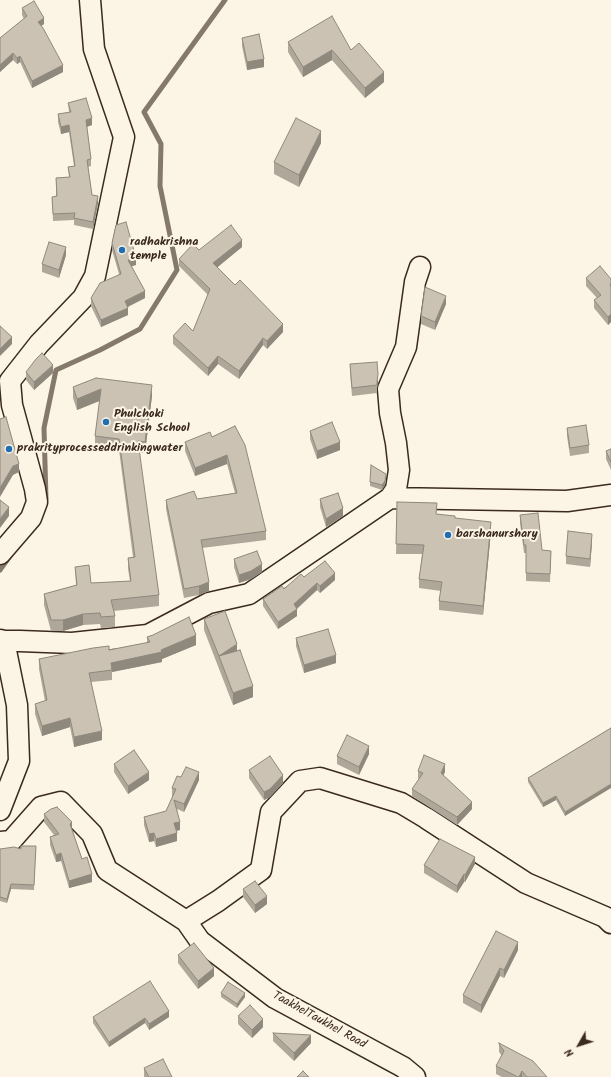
<!DOCTYPE html>
<html>
<head>
<meta charset="utf-8">
<style>
  body { margin:0 }
  #map { position:relative; width:611px; height:1077px; overflow:hidden; background:#fcf5e5; font-family:Kalam,sans-serif }
  canvas { display:block }
  .north { position:absolute; left:559px; top:1025px; width:40px; height:40px; -webkit-text-stroke:3px #fcf5e5; paint-order:stroke; rotate:231deg; font-size:11px; font-weight:700; line-height:16px; text-align:center; color:#3b2a1e }
  .north::after { content:''; display:block; margin:auto; width:14px; height:18px; background:#3b2a1e; clip-path:polygon(50% 0,100% 100%,50% 72%,0 100%) }
</style>
</head>
<body>
<div id="map">
<canvas width="611" height="1077"></canvas>
<div class="north">N</div>
</div>
<script>
const ctx = document.querySelector('canvas').getContext('2d');
ctx.lineJoin = 'round';
function shape(rows) {
  const path = new Path2D();
  for (const r of rows) {
    path.moveTo(r[0], r[1]);
    for (let i = 2; i < r.length; i += 2) path.lineTo(r[i], r[i + 1]);
  }
  return path;
}
function strokePath(path, color, width, dash) {
  ctx.strokeStyle = color;
  ctx.lineWidth = width;
  ctx.lineCap = dash ? 'butt' : 'round';
  ctx.setLineDash(dash || []);
  ctx.stroke(path);
}
function fill(path, color) {
  ctx.fillStyle = color;
  ctx.fill(path, 'evenodd');
}
function drawText(font, color, halo, rows, align = 'center') {
  ctx.font = font + ' Kalam,sans-serif';
  ctx.lineWidth = 4;
  ctx.setLineDash([]);
  ctx.textBaseline = 'middle';
  ctx.strokeStyle = halo;
  ctx.fillStyle = color;
  for (const [text, x, y, turn = 0] of rows) {
    ctx.save();
    ctx.translate(x, y);
    ctx.rotate((+turn || 0) * Math.PI / 180);
    ctx.textAlign = isNaN(turn) ? turn : align;
    if (halo) ctx.strokeText(text, 0, 0);
    ctx.fillText(text, 0, 0);
    ctx.restore();
  }
}
strokePath(shape([
  [46,499,44,428,56,370,100,350,140,329,177,270,160,186,161,144,144,112,225,0],
  [0,570,10,556]
]), '#85796b', 5);
const minor = shape([
  [390,498,396,489,399,470,396,443,390,413,388,389,406,347,415,282,420,267],
  [0,554,31,518,37,502,35,489,12,405,10,381,39,344,83,298,95,276,124,137,94,49,90,0],
  [0,640,4,641,20,641,72,643,148,635,209,603,249,594,390,498,567,501,611,495],
  [0,810,19,761,17,705,4,641],
  [0,842,11,841,41,807,61,802,92,834,107,870,186,921,200,941,275,998,403,1067,415,1077],
  [186,921,218,901,261,870,271,812,300,781,320,778,401,803,426,818,526,883,605,917,611,923]
]);
strokePath(minor, '#3b2a1e', 23);
strokePath(minor, '#fcf5e5', 20);
fill(shape([
  [22,8,44,24,41,26,63,72,32,88,20,62,17,64,13,60,0,72,0,38,24,19,22,15],
  [242,38,264,67,247,70,242,46],
  [288,42,351,50,384,82,365,98,332,60,303,77,288,52],
  [68,103,92,125,87,127,91,159,91,166,88,167,92,195,98,203,93,229,74,225,74,220,53,221,52,197,56,196,56,178,69,177,68,167,74,166,69,132,61,134,58,122,58,114,69,112],
  [321,143,299,187,274,174,274,162],
  [112,243,136,265,132,266,145,298,128,307,128,315,101,327,91,306,91,298,119,274,112,250],
  [242,247,217,267,283,332,267,349,263,345,239,379,218,364,208,376,173,344,173,336,193,331,208,295,179,266,179,259,199,250],
  [66,255,59,278,42,272,42,264],
  [586,278,611,279,611,322,608,325,594,308,594,300,597,298,586,286],
  [446,304,435,330,421,324,421,316],
  [350,364,378,382,377,388,377,393,352,396,350,372],
  [26,372,53,373,34,390,26,380],
  [73,387,152,396,145,453,139,453,159,595,159,606,114,611,115,616,115,627,101,628,100,624,83,625,63,631,51,631,44,605,44,594,76,585,75,567,91,583,130,581,128,569,128,558,133,557,119,450,95,447,95,436,100,401,77,410,73,398],
  [235,426,266,531,266,540,202,548,209,591,199,595,184,598,166,509,166,500,197,499,235,493,227,464,195,476,185,451,185,442,212,437],
  [567,428,589,445,589,453,570,456,567,436],
  [310,431,340,450,317,459,310,439],
  [611,449,611,470,606,459,606,451],
  [386,478,385,485,382,490,370,486,370,482],
  [320,499,343,516,326,527,320,507],
  [397,502,436,514,455,518,491,531,483,615,439,610,439,601,441,591,419,588,419,579,422,554,396,554],
  [520,515,542,550,551,551,550,582,526,581,526,553,524,553,520,523],
  [592,542,590,567,566,564,566,556],
  [234,559,262,572,251,579,239,583,234,567],
  [304,577,335,580,320,593,317,590,297,609,297,616,278,629,263,606,263,599],
  [204,619,237,651,253,697,233,705,204,630],
  [147,637,196,645,162,659,162,662,112,672,112,680,91,682,102,740,74,747,70,727,42,736,35,714,35,704,45,701,39,669,39,659,109,650,147,643],
  [296,638,336,663,304,673,296,646],
  [611,728,565,816,556,800,543,807,528,782,528,778],
  [369,754,359,775,337,764,337,756],
  [114,764,149,780,128,794,114,772],
  [249,770,283,783,270,797,264,800,249,778],
  [418,771,445,772,443,775,472,809,457,825,412,796,412,789,419,779,418,778],
  [181,777,199,780,184,812,177,809,180,830,176,831,177,841,156,847,154,841,149,842,144,825,144,817,166,811,173,796,172,796,172,788],
  [44,814,72,829,82,859,92,882,69,888,61,861,56,862,50,845,50,837,54,835,44,822],
  [36,846,34,890,11,889,7,903,0,901,0,849,21,849],
  [475,864,465,882,464,882,457,893,424,873,424,865],
  [243,889,267,904,255,913,243,897],
  [518,950,504,978,500,976,481,1013,463,1003,463,995],
  [178,955,214,976,198,989,178,963],
  [221,993,245,997,237,1008,221,997],
  [238,1016,263,1027,252,1038,238,1024],
  [93,1017,169,1017,149,1030,145,1023,109,1047,93,1023],
  [273,1033,311,1043,294,1061,273,1041],
  [499,1044,547,1077,502,1077,496,1074,496,1066,502,1056,499,1052],
  [144,1068,172,1077,144,1077]
]), '#afa79a');
fill(shape([
  [44,18,44,24,38,28,38,22],
  [332,50,332,60,303,77,303,67],
  [13,53,13,60,0,72,0,65],
  [20,56,20,62,17,64,17,58],
  [264,59,264,67,247,70,247,62],
  [63,65,63,72,32,88,32,81],
  [384,72,384,82,365,98,365,88],
  [92,118,92,125,86,127,86,120],
  [69,125,69,132,61,134,61,127],
  [321,131,321,143,299,187,299,175],
  [98,196,98,203,93,229,93,222],
  [242,240,242,247,213,271,213,263],
  [66,247,66,255,59,278,59,270],
  [136,258,136,265,128,267,128,260],
  [145,291,145,298,125,308,125,301],
  [446,296,446,304,435,330,435,322],
  [128,308,128,315,101,327,101,320],
  [611,314,611,322,608,325,608,317],
  [283,324,283,332,267,349,267,341],
  [12,337,12,344,0,356,0,349],
  [263,338,263,345,239,379,239,371],
  [218,356,218,364,208,376,208,368],
  [53,365,53,373,34,390,34,382],
  [378,374,378,382,377,388,377,382],
  [152,385,152,396,145,453,145,442],
  [101,389,101,400,77,410,77,399],
  [340,442,340,450,317,459,317,451],
  [227,455,227,464,195,476,195,468],
  [19,464,19,472,13,475,0,497,0,488,13,466],
  [386,474,385,485,382,490,382,485],
  [9,507,9,516,0,528,0,519],
  [343,508,343,516,326,527,326,519],
  [491,522,491,531,483,615,483,606],
  [592,534,592,542,590,567,590,559],
  [262,564,262,572,251,579,239,583,239,575],
  [335,573,335,580,320,593,320,586],
  [209,582,209,591,199,595,199,586],
  [317,583,317,590,294,611,294,604],
  [297,609,297,616,278,629,278,622],
  [83,614,83,625,63,631,63,620],
  [196,635,196,645,162,659,162,662,112,672,111,663,161,650],
  [237,644,237,656,219,656,219,668,219,656],
  [336,655,336,663,304,673,304,665],
  [253,686,253,697,233,705,233,693],
  [70,718,70,727,42,736,42,726],
  [102,731,102,740,74,747,74,737],
  [369,746,369,754,359,775,359,767],
  [445,764,445,772,441,780,441,773],
  [149,772,149,780,128,794,128,786],
  [199,772,199,780,184,812,184,804],
  [283,775,283,783,270,797,264,800,264,792],
  [611,784,611,788,565,816,565,812],
  [556,796,556,800,543,807,543,803],
  [472,802,472,809,457,825,457,817],
  [72,822,72,830,70,824],
  [180,822,180,830,174,831,174,823],
  [154,833,154,841,149,842,149,834],
  [177,833,177,841,156,847,156,839],
  [61,853,61,861,56,862,56,855],
  [475,857,475,864,465,882,465,875],
  [92,874,92,882,69,888,69,881],
  [464,874,464,882,457,893,457,886],
  [11,884,11,889,7,903,7,899],
  [267,896,267,904,255,913,255,905],
  [518,942,518,950,504,978,504,970],
  [214,968,214,976,198,989,198,981],
  [500,968,500,976,481,1013,481,1005],
  [245,993,245,997,237,1008,237,1004],
  [169,1011,169,1017,149,1030,149,1024],
  [145,1018,145,1023,109,1047,109,1042],
  [263,1019,263,1027,252,1038,252,1030],
  [311,1035,311,1043,294,1061,294,1053],
  [522,1071,522,1077,519,1077]
]), '#8f887d');
const building = shape([
  [34,1,44,18,38,22,43,28,63,65,32,81,20,56,17,58,13,53,0,65,0,38,27,16,22,8,34,1],
  [332,16,351,50,359,43,384,72,365,88,332,50,303,67,288,42,332,16],
  [259,34,264,59,247,62,242,38,259,34],
  [86,98,92,118,86,120,91,159,87,160,92,195,98,196,93,222,74,218,75,213,53,214,52,197,57,196,56,178,70,177,68,167,75,166,69,125,61,127,58,114,71,112,68,103,86,98],
  [296,118,321,131,299,175,274,162,296,118],
  [126,222,136,258,128,260,145,291,125,301,128,308,101,320,91,298,100,283,121,274,112,243,116,225,126,222],
  [231,225,242,240,213,263,235,285,240,280,283,324,267,341,263,338,239,371,218,356,208,368,173,336,185,323,193,331,210,289,179,259,193,244,199,250,231,225],
  [49,242,66,247,59,270,42,264,49,242],
  [600,266,611,279,611,283,610,285,611,287,611,314,608,317,594,300,601,295,586,278,600,266],
  [425,287,446,296,435,322,421,316,425,287],
  [0,326,12,337,0,349,0,326],
  [42,353,53,365,34,382,26,372,36,359,42,353],
  [377,362,378,374,377,382,377,385,352,388,350,364,377,362],
  [96,378,152,385,145,442,138,441,159,595,111,600,115,616,101,617,100,613,83,614,63,620,51,620,44,594,77,585,75,567,89,565,91,583,131,581,128,558,135,557,119,439,95,436,101,389,77,399,73,387,96,378],
  [6,417,19,464,13,466,0,488,0,419,6,417],
  [332,422,340,442,317,451,310,431,332,422],
  [586,425,589,445,570,448,567,428,586,425],
  [235,426,245,445,266,531,201,540,209,582,199,586,184,589,166,500,194,491,197,499,237,493,227,455,195,468,185,442,210,432,212,437,235,426],
  [611,449,611,462,606,451,611,449],
  [371,465,386,474,385,481,382,485,370,482,371,465],
  [338,493,343,508,326,519,320,499,338,493],
  [0,500,9,507,0,519,0,500],
  [397,502,437,503,436,514,455,516,455,518,491,522,483,606,439,601,442,582,419,579,424,545,396,544,397,502],
  [538,513,542,550,551,551,550,574,526,573,526,545,524,545,520,515,538,513],
  [568,531,592,534,590,559,566,556,568,531],
  [257,551,262,564,251,571,239,575,234,559,257,551],
  [325,561,335,573,320,586,317,583,294,604,297,609,278,622,263,599,282,586,284,589,301,574,304,577,325,561],
  [225,611,237,644,219,656,204,619,225,611],
  [189,617,196,635,161,650,162,652,111,663,112,670,89,673,102,731,74,737,70,718,42,726,35,704,47,700,39,659,93,648,109,646,109,650,150,642,147,637,153,635,189,617],
  [328,629,336,655,304,665,296,638,328,629],
  [240,650,253,686,233,693,219,656,240,650],
  [611,728,611,784,565,812,556,796,543,803,528,778,611,728],
  [347,735,369,746,359,767,337,756,347,735],
  [134,750,149,772,128,786,114,764,134,750],
  [424,755,445,764,441,773,472,802,457,817,412,789,423,773,418,771,424,755],
  [270,756,283,775,270,789,264,792,249,770,270,756],
  [186,767,199,772,184,804,174,800,180,822,174,823,177,833,156,839,154,833,149,834,144,817,166,811,176,789,172,788,177,776,181,777,186,767],
  [57,807,72,822,70,824,82,859,87,857,92,874,69,881,61,853,56,855,50,837,59,834,44,814,51,809,57,807],
  [440,839,475,857,465,875,464,874,457,886,424,865,440,839],
  [21,846,36,846,34,885,11,884,7,899,0,897,0,849,14,847,21,849,21,846],
  [255,881,267,896,255,905,243,889,255,881],
  [496,931,518,942,504,970,500,968,481,1005,463,995,496,931],
  [194,943,214,968,198,981,178,955,194,943],
  [150,981,169,1011,149,1024,145,1018,109,1042,93,1017,150,981],
  [228,982,245,993,237,1004,221,993,228,982],
  [250,1005,263,1019,252,1030,238,1016,250,1005],
  [273,1033,311,1035,294,1053,273,1033],
  [499,1043,533,1061,547,1077,527,1077,522,1071,519,1077,518,1077,496,1066,504,1051,499,1044,499,1043],
  [163,1059,172,1077,149,1077,144,1068,163,1059],
  [303,1071,309,1077,297,1077,303,1071]
]);
fill(building, '#ccc2b3');
strokePath(building, '#8f887d', 1);
for (const [x, y, r, color] of [
  [122,250,4,"#1f6fb2"],
  [106,422,4,"#1f6fb2"],
  [9,449,4,"#1f6fb2"],
  [448,535,4,"#1f6fb2"]
]) {
  const dot = new Path2D();
  dot.arc(x, y, r, 0, 2 * Math.PI);
  ctx.fillStyle = color;
  ctx.fill(dot);
  strokePath(dot, '#fcf5e5', 1.5);
}
drawText('bold 12px', '#3b2a1e', '#fcf5e5', [
  ["radhakrishna",130,243],
  ["temple",130,257],
  ["Phulchoki",114,415],
  ["English School",114,429],
  ["prakrityprocesseddrinkingwater",17,449],
  ["barshanurshary",456,535]
], 'left');
drawText('12px', '#3b2a1e', '#fcf5e5', [
  ["TaakhelTaukhel Road",319,1021,29]
]);
</script>
</body>
</html>
